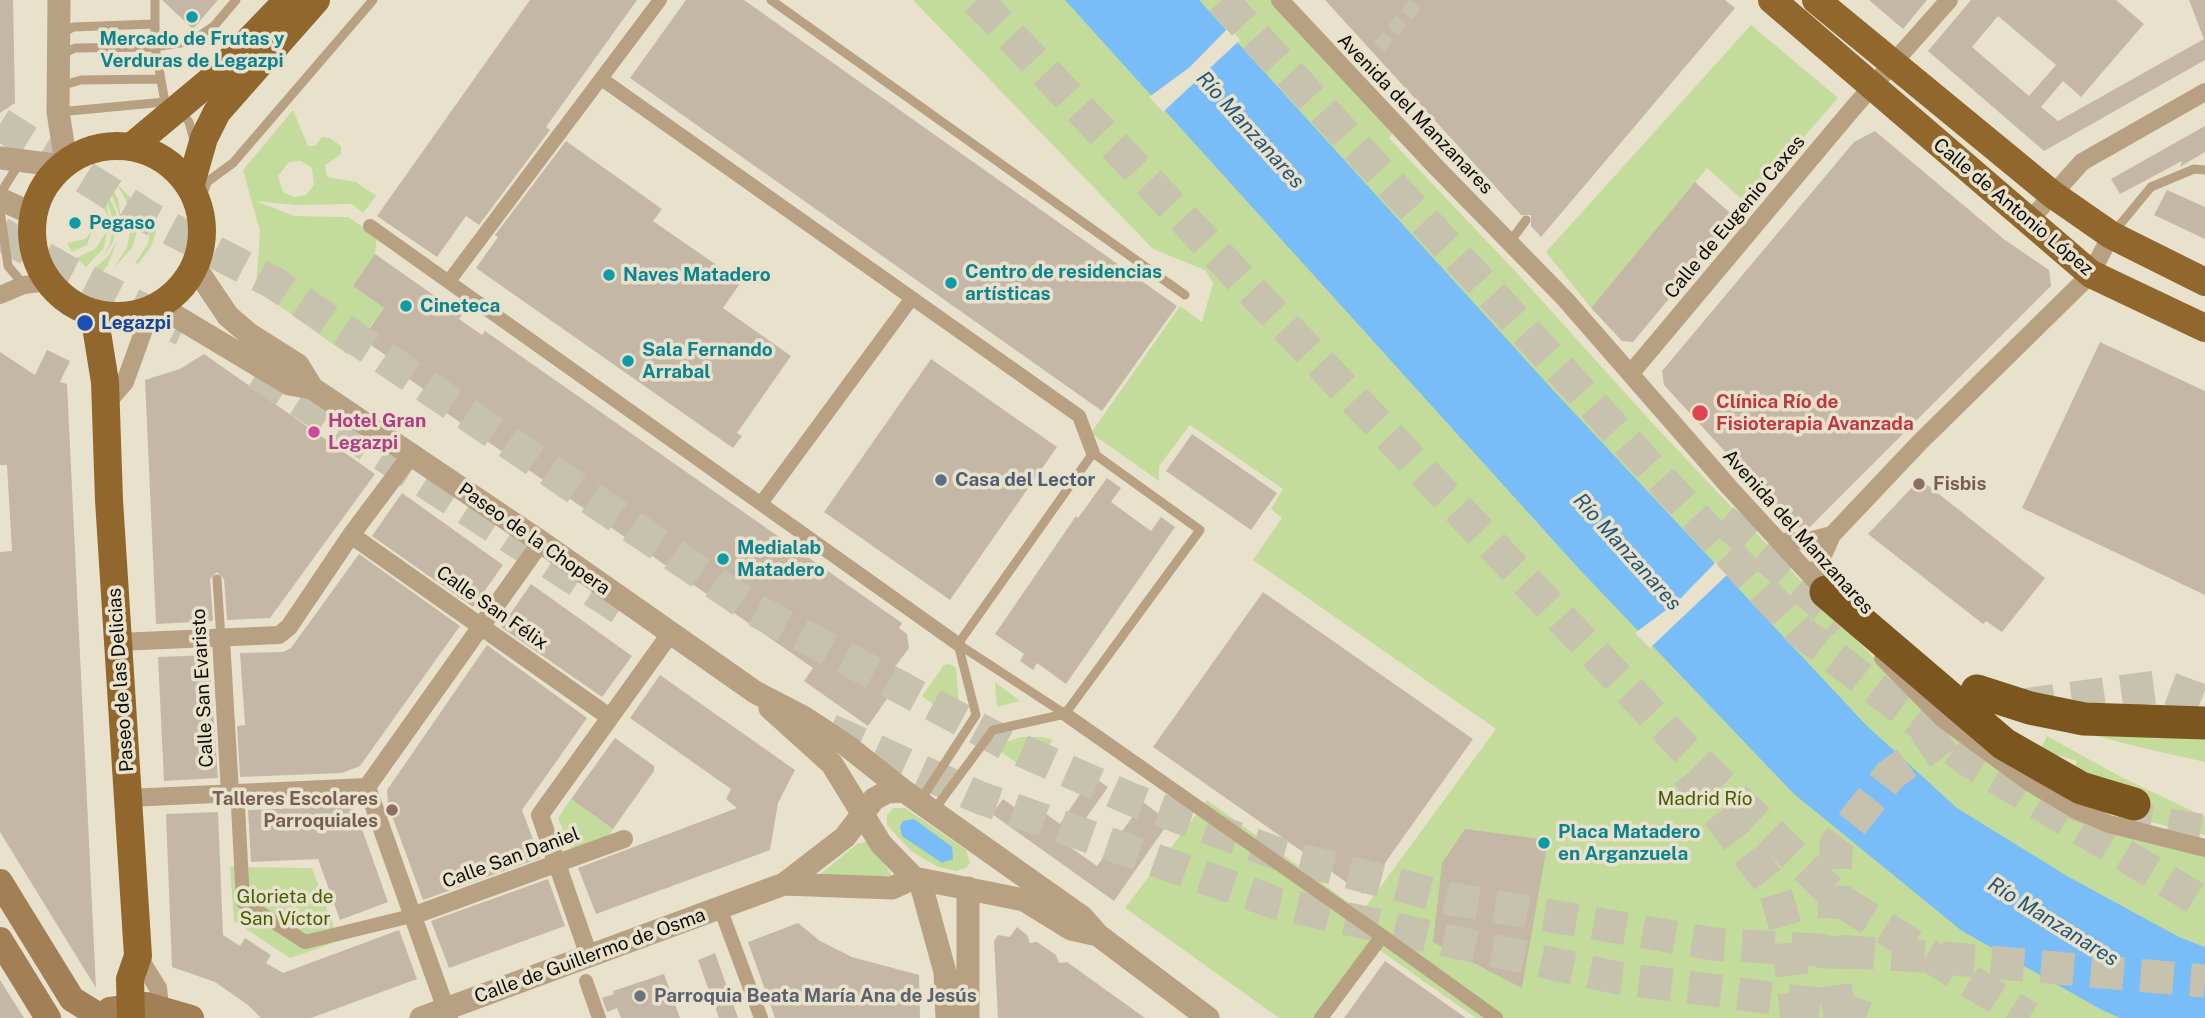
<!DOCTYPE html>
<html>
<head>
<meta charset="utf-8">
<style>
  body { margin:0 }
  canvas { display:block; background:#e8e2cc }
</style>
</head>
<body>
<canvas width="2205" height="1018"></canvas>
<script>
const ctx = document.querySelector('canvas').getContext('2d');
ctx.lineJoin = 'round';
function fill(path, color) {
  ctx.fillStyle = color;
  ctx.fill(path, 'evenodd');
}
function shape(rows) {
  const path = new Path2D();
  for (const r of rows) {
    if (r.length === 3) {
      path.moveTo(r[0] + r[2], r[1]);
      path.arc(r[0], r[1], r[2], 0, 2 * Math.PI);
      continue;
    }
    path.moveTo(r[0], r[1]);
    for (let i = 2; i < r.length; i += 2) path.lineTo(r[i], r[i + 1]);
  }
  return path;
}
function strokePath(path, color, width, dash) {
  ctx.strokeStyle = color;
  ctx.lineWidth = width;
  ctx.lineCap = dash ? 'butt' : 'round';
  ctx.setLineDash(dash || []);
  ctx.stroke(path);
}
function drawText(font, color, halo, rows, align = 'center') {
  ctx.font = font + ' "Public Sans",sans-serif';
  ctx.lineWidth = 7;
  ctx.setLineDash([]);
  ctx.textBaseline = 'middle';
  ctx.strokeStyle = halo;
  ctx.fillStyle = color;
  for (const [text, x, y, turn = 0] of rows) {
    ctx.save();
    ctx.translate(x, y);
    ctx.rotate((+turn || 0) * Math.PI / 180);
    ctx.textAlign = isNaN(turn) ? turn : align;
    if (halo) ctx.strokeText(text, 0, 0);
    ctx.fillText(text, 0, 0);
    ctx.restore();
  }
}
fill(shape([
  [913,0,1273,0,1394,132,1389,138,1516,272,1656,427,1891,676,2039,797,2205,852,2205,1018,1476,1018,1375,947,1324,1018,1279,1018,1125,908,1207,800,1362,912,1496,729,1253,560,1282,518,1271,509,1283,489,1190,425,1159,466,1159,481,1091,433,1180,306,1202,322,1213,283,1205,270,1153,249],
  [1751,25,1838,98,1746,203,1707,168,1591,308,1546,252],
  [293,110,308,146,315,146,322,137,330,138,341,146,341,154,325,165,327,177,356,182,376,196,363,213,352,204,295,205,256,201,294,216,348,217,377,237,375,254,353,286,384,308,348,355,256,289,260,231,243,170],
  [301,161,312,168,314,185,306,195,294,197,283,192,278,176,289,162],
  [105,175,118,199,121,219,111,193,97,178],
  [90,181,106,201,109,218,99,200,82,187],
  [116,183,132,199,138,228,132,248,114,268,127,247,131,227,126,200],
  [106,189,116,212,117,226,113,242,102,258,110,243,114,222,102,190],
  [142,192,151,204,157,228,151,247,138,264,135,263,148,244,151,222],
  [92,231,87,245,72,252,67,243,85,239],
  [107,231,104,248,86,267,76,258,95,249],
  [118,238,108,265,100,274,92,271,109,255],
  [950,664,956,668,960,720,956,721,922,696,944,665],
  [995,682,1020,701,997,707],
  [2047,736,2123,778,2205,817,2205,835,2134,818,2074,768,2077,761,2040,750],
  [2096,736,2205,736,2205,762,2143,748],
  [1021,737,1044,737,1053,740,1030,772,998,750,1004,743],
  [571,799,613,829,609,837,571,849,558,818],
  [893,808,905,808,966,850,970,863,966,868,956,871,938,867,911,851,887,825,887,815],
  [866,842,873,847,892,876,819,878,819,875,857,844],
  [230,867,312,868,339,941,290,958,234,921]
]), '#c3dc9c');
fill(shape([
  [1065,0,1199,0,1552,389,1866,725,1957,808,2067,876,2179,937,2205,947,2205,1018,2120,1018,2102,1010,1962,931,1794,794,1581,571],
  [914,819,952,847,953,859,942,863,902,836,900,826,903,821]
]), '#78bdf7');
fill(shape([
  [1229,27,1240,40,1163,112,1149,97,1190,67],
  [1716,562,1727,575,1650,648,1635,633,1677,602]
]), '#e8e2cc');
fill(shape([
  [0,0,13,0,15,103,0,113],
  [162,0,218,0,193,29],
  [530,0,637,0,546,127,550,130,479,225,466,216,437,257,377,216],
  [686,0,744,0,1177,306,1102,411,630,78],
  [1325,0,1725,0,1735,8,1541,237,1531,226,1531,215,1521,215],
  [1869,0,1927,0,1903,29],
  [1971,0,2116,0,2144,24,2081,97,2063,81,2041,107,2058,121,2204,39,2189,0,2205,0,2205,60,2044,151,1928,51],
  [1998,16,2056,65,2029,96,1972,47],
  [2205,126,2205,152,2180,167,2182,161,2120,194,2111,179],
  [1875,131,2005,240,2049,270,2051,286,1809,528,1794,527,1664,385,1662,371,1854,142],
  [566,141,662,209,653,221,741,282,723,308,791,356,737,433,742,436,733,448,476,268,498,237,495,235],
  [1695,182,1736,218,1633,342,1622,341,1591,308],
  [2167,190,2205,207,2205,239,2154,215],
  [375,254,462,315,459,319,482,335,485,331,902,623,899,628,907,634,909,648,895,667,905,673,868,726,804,681,813,668,438,407,442,402,409,379,413,374,362,339,384,308,353,286],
  [2100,342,2205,391,2205,595,2022,508],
  [47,350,70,361,60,382,67,384,96,988,0,832,0,552,12,551,7,465,0,465,0,352,35,375],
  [204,354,375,474,270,618,227,620,224,579,217,572,210,579,213,621,156,624,145,380,180,369],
  [931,359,1057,447,950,600,824,512],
  [1192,434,1277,493,1251,530,1166,471],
  [1107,478,1121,488,1111,502,1151,531,1161,517,1175,527,1066,684,1037,663,1033,670,1020,661,1024,654,995,634,1076,516,1078,518],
  [1920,479,2045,578,2002,632,1986,621,1983,624,1868,534],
  [402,493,503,565,473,607,372,536],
  [359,554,460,626,360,766,342,773,240,777,237,726,245,725,240,653,283,652,291,648],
  [531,584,632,656,602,697,501,627],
  [1263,592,1473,739,1363,894,1153,747],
  [487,645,587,718,522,810,540,858,423,900,388,805,387,790],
  [209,655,218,778,164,781,158,657],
  [660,675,795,770,778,803,770,850,596,914,578,868,737,808,726,799,731,789,630,718],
  [615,738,654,766,654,771,613,829,571,799],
  [1092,776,1108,787,1067,845,1097,866,1143,802,1169,822,1114,901,992,814,1003,799,1024,814,1031,803,1060,824],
  [342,806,354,810,357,815,388,902,340,920,318,859,251,862,248,810],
  [218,812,223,935,240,946,245,938,271,955,266,963,283,973,399,930,417,979,311,1018,261,1018,248,1005,215,982,172,967,166,814],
  [1465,829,1548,840,1522,988,1433,942,1442,863],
  [548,879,565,926,449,968,431,921],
  [798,923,820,941,852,957,919,975,920,1018,775,1018,748,942],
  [1017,927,1027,935,1030,943,1037,942,1056,955,1059,963,1067,962,1145,1018,998,1018,994,941,998,935,1010,937],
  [715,953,738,1018,719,1018,698,960],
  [1385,961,1466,1018,1344,1018],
  [664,974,680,1018,621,1018,617,1008,607,1012,602,998,614,994,613,991],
  [0,980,24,1018,0,1018]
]), '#c5b7a5');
strokePath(shape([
  [1379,47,1419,0]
]), '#c7c2ae', 14, [14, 7]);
strokePath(shape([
  [977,0,1684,748,1838,899,2029,1018],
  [1222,0,1799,630,1968,760,2205,904],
  [0,124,148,217,274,283,755,610,1007,744,1133,800,1279,854,1448,898,1714,944,1920,956,2205,981],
  [0,233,66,271,183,330],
  [257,373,623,610],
  [1723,520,1844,623],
  [2022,705,2163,686,2205,702],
  [830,730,978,797,1276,903,1618,978,1832,1006,1866,1018],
  [1687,774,1774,888,1787,931,1797,1018],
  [2071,802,2100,813,2205,831],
  [1840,1018,1833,972,1836,844,1890,775,1957,727]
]), '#c7c2ae', 33, [33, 17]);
strokePath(shape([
  [155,0,155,47,165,102],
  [771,0,1185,295],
  [60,35,73,27,154,24],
  [60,55,75,48,155,47,192,41,214,26,236,0],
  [60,86,81,80,159,79],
  [59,112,165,102,178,108,189,122,194,140],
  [0,194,20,162],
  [199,206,207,182,233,163,373,0],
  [0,210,8,266,24,285],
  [2113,233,2151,187,2194,169,2205,170],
  [1510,242,1526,220],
  [217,579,221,639],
  [958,644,1093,453,1200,530,1065,714],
  [920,801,976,715,958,644,1065,714,993,730,934,810]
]), '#b8a083', 9);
strokePath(shape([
  [603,80,1079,416,1093,453],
  [370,226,958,644],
  [449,281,660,0],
  [762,502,912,298],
  [1065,714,1382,936],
  [238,806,243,902,305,942,403,918],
  [720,908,761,1018],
  [586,981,599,1018],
  [1321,1018,1382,936,1496,1018]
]), '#b8a083', 14);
strokePath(shape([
  [1280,0,1436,167,1565,299,1729,487,1830,597],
  [2028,222,2082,162,2205,92],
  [0,295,24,285,48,282],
  [1631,373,1854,107,1949,0],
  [106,404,125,382,151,310],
  [351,535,608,716],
  [1780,542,1812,540,1832,535],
  [1820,586,1818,567,1832,535,1920,442,2091,274,2111,235],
  [221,639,230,793],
  [118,642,279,635,289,627,351,535,411,455],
  [1883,658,1943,719,2029,782,2076,810,2109,824,2205,848],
  [367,787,541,542],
  [367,787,449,1018],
  [128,798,367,787],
  [412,916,624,839],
  [138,956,158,988,160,1007],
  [589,956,540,815,670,634]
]), '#b8a083', 18);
strokePath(shape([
  [59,0,58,112,66,163],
  [0,158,63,166],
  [0,199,33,214],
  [195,267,228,316,249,334,298,365,312,388,541,542,755,692,805,718,846,745,904,791,1082,917,1098,935,1208,1018],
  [159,306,289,384,312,388],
  [770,708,832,764,881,844,914,878,1024,900,1071,929,1098,935],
  [920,881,945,972,947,1018],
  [784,884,892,888,914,878],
  [968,888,968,1018],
  [421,1018,784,884,845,837,874,799,887,792,904,791]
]), '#b8a083', 23);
strokePath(shape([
  [0,882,72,999,98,1015],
  [0,940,48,1018],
  [110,1010,146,1005,191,1018]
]), '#a27f54', 26);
strokePath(shape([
  [1772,0,2091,274,2205,328],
  [1816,0,2052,194,2111,235,2205,282],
  [117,231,85],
  [131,147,210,81,288,0],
  [190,187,204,138,217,112,316,0],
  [94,314,105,382,109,500,138,956,130,979,131,1018]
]), '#92672d', 28);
strokePath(shape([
  [1826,592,2004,744,2081,788,2134,804],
  [1977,691,2030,708,2084,719,2205,723]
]), '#7c561f', 33);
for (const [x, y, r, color] of [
  [192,17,7,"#0f9aa8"],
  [75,223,7,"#0f9aa8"],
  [609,275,7,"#0f9aa8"],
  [951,283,7,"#0f9aa8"],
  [406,306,7,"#0f9aa8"],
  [85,323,9,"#1a4fb4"],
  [628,361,7,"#0f9aa8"],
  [1700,413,9,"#e0444e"],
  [314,432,7,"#d1479c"],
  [941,480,7,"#5c6f8a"],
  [1919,484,7,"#8d6e63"],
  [723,559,7,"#0f9aa8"],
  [392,810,7,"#8d6e63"],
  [1544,843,7,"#0f9aa8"],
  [640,996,7,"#6b7280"]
]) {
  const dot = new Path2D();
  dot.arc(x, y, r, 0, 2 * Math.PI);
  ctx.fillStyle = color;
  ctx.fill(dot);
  strokePath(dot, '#e8e2cc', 2.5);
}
drawText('bold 19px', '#0d838f', '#e8e2cc', [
  ["Mercado de Frutas y",192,39,"center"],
  ["Verduras de Legazpi",192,61,"center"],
  ["Pegaso",89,223],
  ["Centro de residencias",965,272],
  ["artísticas",965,294],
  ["Naves Matadero",623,275],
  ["Cineteca",420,306],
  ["Sala Fernando",642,350],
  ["Arrabal",642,372],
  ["Medialab",737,548],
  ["Matadero",737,570],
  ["Placa Matadero",1558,832],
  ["en Arganzuela",1558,854]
], 'left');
drawText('19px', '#0f0c06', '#e8e2cc', [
  ["Avenida del Manzanares",1415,114,46],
  ["Calle de Antonio López",2013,207,40],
  ["Calle de Eugenio Caxes",1735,217,-50],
  ["Avenida del Manzanares",1798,532,48],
  ["Paseo de la Chopera",534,539,35],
  ["Calle San Félix",492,608,35],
  ["Paseo de las Delicias",121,680,-94],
  ["Calle San Evaristo",203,688,-93],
  ["Calle San Daniel",511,858,-20],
  ["Calle de Guillermo de Osma",590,956,-20]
]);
drawText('bold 19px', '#164399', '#e8e2cc', [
  ["Legazpi",101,323]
], 'left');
drawText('bold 19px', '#be3a42', '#e8e2cc', [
  ["Clínica Río de",1716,402],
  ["Fisioterapia Avanzada",1716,424]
], 'left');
drawText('bold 19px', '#b23c85', '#e8e2cc', [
  ["Hotel Gran",328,421],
  ["Legazpi",328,443]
], 'left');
drawText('bold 19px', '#4e5e75', '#e8e2cc', [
  ["Casa del Lector",955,480]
], 'left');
drawText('bold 19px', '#785e54', '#e8e2cc', [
  ["Fisbis",1933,484],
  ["Talleres Escolares",378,799,"right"],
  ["Parroquiales",378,821,"right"]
], 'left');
drawText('19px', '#455d03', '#e8e2cc', [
  ["Madrid Río",1705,799],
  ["Glorieta de",285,897],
  ["San Víctor",285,919]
]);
drawText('bold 19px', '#5b616d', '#e8e2cc', [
  ["Parroquia Beata María Ana de Jesús",654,996]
], 'left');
drawText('italic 21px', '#24567c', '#e8e2cc', [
  ["Río Manzanares",1250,130,48],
  ["Río Manzanares",1627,552,48],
  ["Río Manzanares",2053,922,32]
]);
</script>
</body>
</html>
